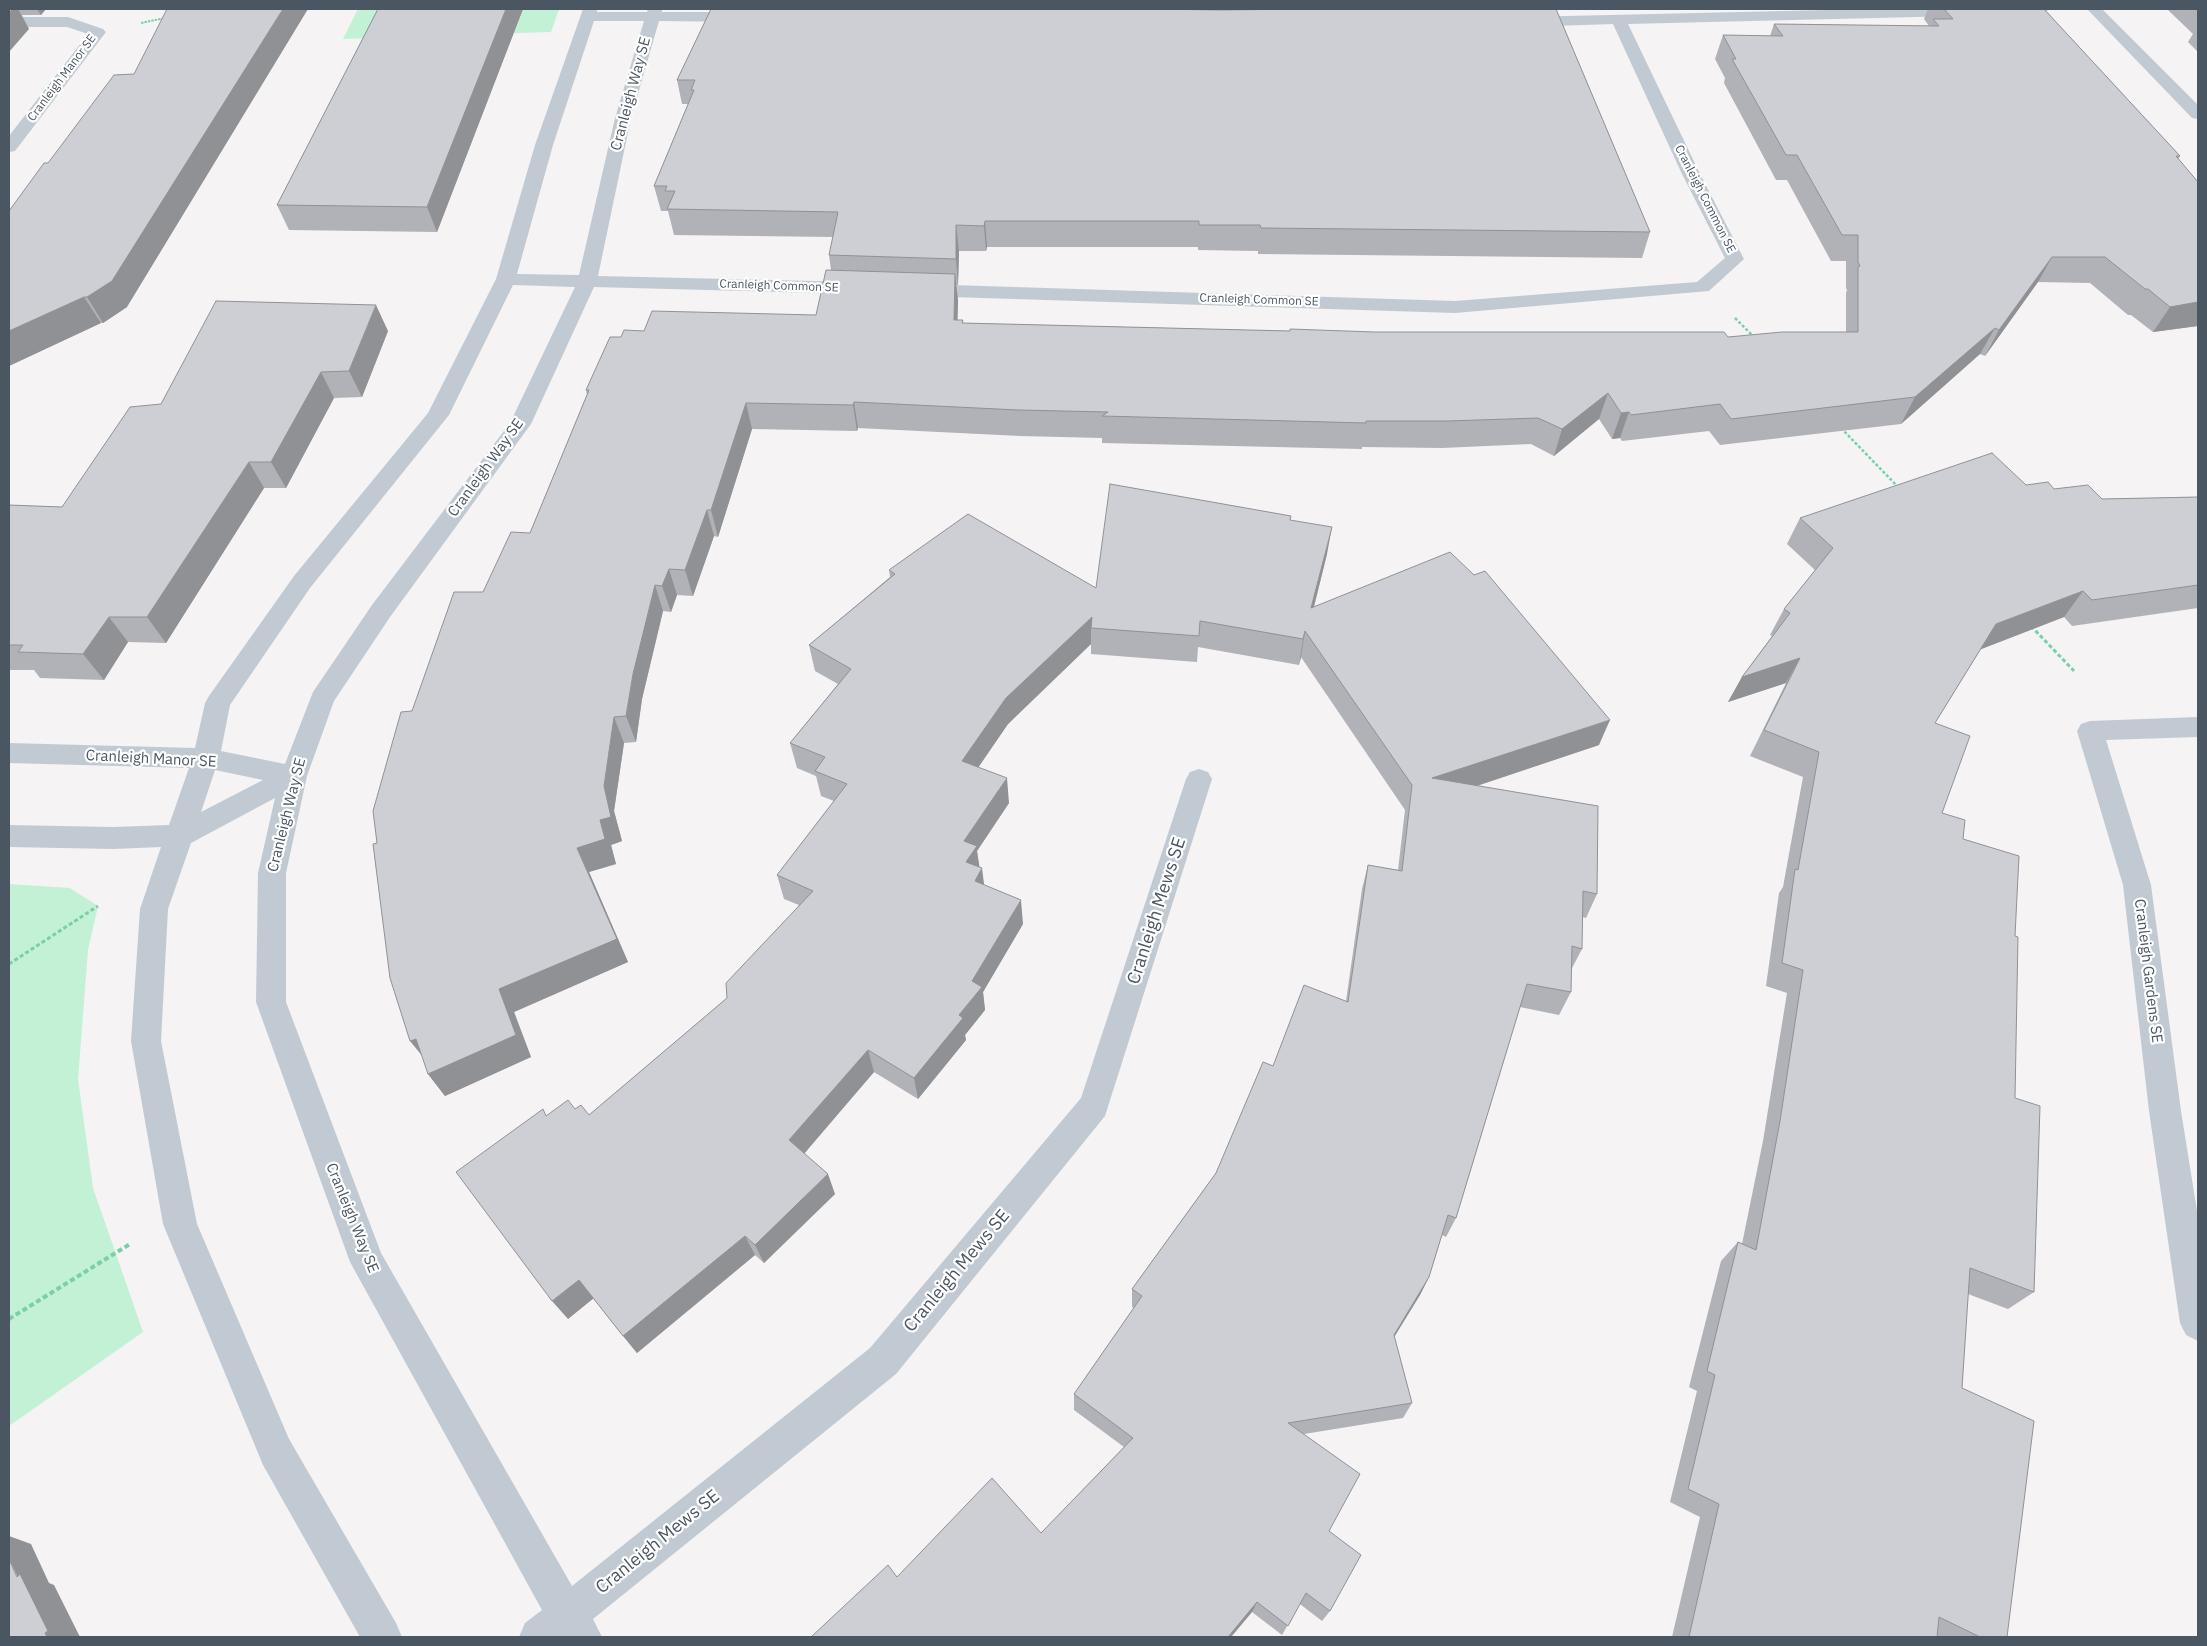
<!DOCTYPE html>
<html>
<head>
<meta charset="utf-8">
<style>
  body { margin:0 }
  #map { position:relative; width:2207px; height:1646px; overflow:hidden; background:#f5f3f3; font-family:"IBM Plex Sans",sans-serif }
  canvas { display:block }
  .frame { position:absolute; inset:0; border:10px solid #4a5661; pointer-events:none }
</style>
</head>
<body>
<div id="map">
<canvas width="2207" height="1646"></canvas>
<div class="frame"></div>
</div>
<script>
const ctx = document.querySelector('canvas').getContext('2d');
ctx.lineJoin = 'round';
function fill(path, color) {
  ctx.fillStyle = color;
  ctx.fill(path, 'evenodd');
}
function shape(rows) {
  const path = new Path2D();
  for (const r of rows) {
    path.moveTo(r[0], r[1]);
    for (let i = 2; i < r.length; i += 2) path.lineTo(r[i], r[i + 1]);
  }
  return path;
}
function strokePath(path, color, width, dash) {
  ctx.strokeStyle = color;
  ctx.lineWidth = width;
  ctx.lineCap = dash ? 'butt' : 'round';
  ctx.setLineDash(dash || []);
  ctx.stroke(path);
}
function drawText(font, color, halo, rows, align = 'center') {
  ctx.font = font + ' "IBM Plex Sans",sans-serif';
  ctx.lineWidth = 4.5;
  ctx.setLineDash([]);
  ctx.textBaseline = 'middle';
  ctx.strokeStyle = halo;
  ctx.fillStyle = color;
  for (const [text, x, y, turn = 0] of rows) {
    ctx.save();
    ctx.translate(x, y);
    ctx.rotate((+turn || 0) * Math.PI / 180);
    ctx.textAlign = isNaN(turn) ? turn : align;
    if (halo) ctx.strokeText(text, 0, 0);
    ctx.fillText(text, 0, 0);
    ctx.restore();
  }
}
fill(shape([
  [358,9,559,9,551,32,343,39],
  [9,884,70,888,98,906,88,950,78,1079,93,1188,143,1332,9,1426]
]), '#c3f1d5');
strokePath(shape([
  [141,23,165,18]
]), '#7ad0a6', 2, [2.5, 1]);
strokePath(shape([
  [1735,318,1753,336],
  [1841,428,1899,488]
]), '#7ad0a6', 2.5, [3, 2]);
strokePath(shape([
  [2031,626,2074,671],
  [9,964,98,906]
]), '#7ad0a6', 3, [4, 2.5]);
strokePath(shape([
  [9,1319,130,1244]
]), '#7ad0a6', 4, [5, 3]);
fill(shape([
  [583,9,597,9,597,12,647,12,648,9,662,9,662,12,745,12,750,14,753,17,750,20,745,22,659,21,631,118,598,276,859,282,866,284,869,288,866,292,859,294,594,287,531,424,390,617,334,701,307,776,286,873,286,1002,381,1253,572,1586,870,1348,1081,1098,1186,779,1190,772,1199,769,1208,772,1212,779,1105,1116,896,1374,593,1619,602,1637,519,1637,525,1623,542,1610,350,1262,256,1002,258,873,275,798,191,843,168,909,161,1041,197,1224,289,1439,396,1623,402,1637,360,1637,263,1465,163,1224,131,1041,140,909,161,847,113,849,9,847,9,825,113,827,169,825,189,768,9,763,9,743,195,748,205,703,209,696,294,576,428,413,496,279,535,145,583,9],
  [594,21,644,21,615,118,579,275,517,274,553,145,594,21],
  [513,285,575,287,510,423,372,605,313,692,285,764,221,751,230,705,310,588,449,415,513,285],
  [215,770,263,780,201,812,215,770],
  [1870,9,2049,9,2046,12,2041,14,1628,24,1700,174,1744,259,1709,291,1455,313,920,296,913,294,910,290,913,286,920,284,1455,301,1697,282,1725,258,1682,174,1613,24,1523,27,1518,25,1515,22,1518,19,1523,17,1870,9],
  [2087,9,2102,9,2198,105,2198,119,2192,118,2087,9],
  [9,17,68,17,103,29,106,32,15,151,9,152,9,136,88,34,67,27,9,27,9,17],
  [2198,717,2198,737,2106,740,2151,885,2181,1111,2198,1217,2198,1341,2186,1335,2180,1323,2149,1111,2123,885,2077,731,2081,724,2090,721,2198,717]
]), '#c1cad2');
fill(shape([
  [9,9,46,9,41,15,22,15,29,29],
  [378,9,523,9,437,232,289,230,277,205],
  [711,9,1556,9,1650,232,1642,258,1258,254,1258,251,1198,250,1198,247,987,247,986,251,959,251,958,285,956,285,958,300,957,320,963,320,963,323,1290,331,1728,337,1846,332,1846,293,1847,290,1846,288,1846,261,1831,261,1787,180,1776,180,1724,83,1725,78,1715,59,1723,35,1770,36,1774,24,1929,26,1924,19,1928,9,2044,9,2180,156,2178,159,2198,182,2198,326,2153,332,2131,315,2128,315,2090,283,2038,282,1985,356,1980,354,1901,424,1720,445,1709,431,1622,441,1620,438,1612,439,1599,419,1554,456,1531,444,1442,448,1362,447,1362,449,1102,443,1102,438,1020,436,858,428,857,431,752,429,718,537,714,536,693,596,677,595,671,612,663,611,642,699,636,742,624,743,614,811,622,841,611,845,616,864,589,872,628,962,514,1012,531,1057,445,1096,428,1074,377,843,412,711,483,592,530,533,587,395,586,390,621,337,644,331,816,315,831,270,829,255,833,237,674,235,668,211,661,211,654,186,688,104,682,104,677,80],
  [2167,9,2198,9,2198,52,2188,42,2193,34],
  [48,163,127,307,103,323,101,323,9,366,9,211],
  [388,331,362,397,334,398,286,488,264,488,166,643,128,642,104,680,40,678,34,670,9,670,9,505,62,507,161,404],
  [2026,485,2054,489,2102,499,2198,497,2198,608,2072,626,2064,617,1981,649,1935,723,1942,813,1963,839,2015,936,2015,1098,2034,1292,2008,1309,1968,1294,1962,1388,2007,1637,1672,1637,1700,1517,1670,1502,1697,1391,1689,1387,1721,1261,1738,1242,1742,1244,1763,1141,1787,993,1766,986,1779,893,1783,887,1803,777,1750,756,1786,683,1728,702,1742,677,1772,636,1770,635,1784,609,1815,570,1787,544,1800,518],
  [1291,520,1327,554,1314,607,1599,745,1477,786,1597,894,1586,918,1582,917,1582,949,1571,970,1571,992,1559,1015,1520,1007,1456,1218,1446,1237,1442,1235,1429,1277,1420,1295,1394,1337,1412,1403,1403,1418,1304,1434,1329,1531,1330,1611,1322,1621,1300,1604,1282,1635,1252,1612,1231,1637,811,1637,897,1577,1041,1533,1124,1447,1074,1410,1074,1394,1134,1308,1132,1307,1132,1289,1216,1173,1273,1066,1346,1001,1362,889,1368,865,1398,870,1405,810,1301,657,1299,665,1198,647,1197,662,1091,654,1091,644,1008,724,978,767,1009,803,977,851,979,867,984,885,1023,924,983,992,985,1010,965,1035,966,1040,918,1099,874,1072,804,1153,835,1194,764,1263,755,1255,637,1353,593,1298,568,1319,548,1115,575,1109,589,1115,727,998,799,905,784,899,777,875,834,801,821,796,816,776,797,768,790,743,838,684,815,671,809,645,890,577,889,570,1096,588]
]), '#b0b2b7');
fill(shape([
  [13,9,18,9,29,29,9,52,9,13],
  [37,9,46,9,41,15],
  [283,9,308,9,127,307,103,323,87,297],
  [506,9,523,9,437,232,427,207],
  [985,221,987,247,986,251,984,226],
  [956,225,959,251,958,285,956,259],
  [2052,257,2038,282,1985,356,1999,330],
  [955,274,958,300,957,346,954,320],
  [84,297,101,323,9,366,9,331],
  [2198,302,2198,326,2153,332,2170,307],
  [376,305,388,331,362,397,349,371],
  [1995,328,1980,354,1901,424,1915,397],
  [321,372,334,398,286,488,271,462],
  [1608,393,1599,419,1554,456,1562,429],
  [854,402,858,428,857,431,853,405],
  [746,403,752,429,718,537,711,510],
  [1629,412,1620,438,1612,439,1621,413],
  [249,462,264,488,166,643,147,617],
  [707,510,714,536,693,596,685,570],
  [1332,527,1327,554,1307,634,1311,608],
  [669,569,677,595,671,612,662,586],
  [655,585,663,611,642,699,636,742,626,716,633,674],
  [2083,591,2064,617,1979,650,1996,624],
  [109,617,128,642,104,680,83,654],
  [1092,617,1091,628,1091,644,1008,724,965,787,962,761,1006,698],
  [1305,631,1301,657,1299,665,1303,639],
  [1800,658,1786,683,1728,702,1742,677],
  [614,717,624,743,614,811,622,841,611,845,616,864,589,872,628,962,514,1012,531,1057,445,1096,428,1074,499,989,577,848,600,820,604,786],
  [1610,720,1599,745,1425,803,1432,778],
  [1007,778,1009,803,977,851,980,870,969,886,964,841],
  [982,868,985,892,975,881],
  [1021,900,1023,924,983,992,985,1010,965,1035,966,1040,918,1099,914,1078,959,1015,972,981],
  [416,1039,428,1063,410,1041],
  [868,1050,874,1072,798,1161,789,1140],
  [828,1174,835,1194,764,1263,755,1245],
  [745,1236,755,1255,637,1353,623,1336],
  [1429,1277,1420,1295,1385,1352,1394,1335],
  [579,1280,594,1298,568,1319,552,1301],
  [9,1536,31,1544,49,1583,54,1585,80,1637,47,1637,9,1559],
  [1257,1602,1252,1612,1231,1637,1228,1637]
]), '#909195');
const building = shape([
  [9,9,13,9,9,13,9,9],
  [167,9,283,9,112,281,87,297,84,297,9,331,9,211,44,163,48,163,114,75,134,74,167,9],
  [378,9,506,9,427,207,277,205,378,9],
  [711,9,1151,9,1221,10,1306,9,1556,9,1650,232,1261,228,1260,225,1199,225,1199,221,985,221,984,226,956,225,956,259,829,255,838,212,667,209,675,191,665,191,667,186,654,186,694,90,691,90,695,80,677,80,711,9],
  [1944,9,2044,9,2180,156,2176,156,2198,182,2198,302,2170,307,2148,289,2145,289,2105,257,2052,257,1999,330,1995,328,1915,397,1731,419,1720,404,1631,415,1629,412,1621,413,1608,393,1562,429,1538,418,1448,421,1366,421,1366,423,1102,416,1108,412,1018,410,854,402,853,405,746,403,711,510,707,510,685,570,669,569,662,586,655,585,633,674,626,716,614,717,604,786,611,817,600,820,605,839,577,848,617,939,499,989,516,1035,428,1074,416,1039,410,1041,390,978,373,844,377,843,373,811,401,712,412,711,454,592,483,592,511,532,530,533,589,390,586,390,610,337,621,337,624,330,644,331,652,311,816,315,826,270,955,274,954,320,963,320,962,323,1290,331,1290,329,1374,332,1724,332,1728,337,1782,332,1858,332,1858,267,1860,266,1858,262,1858,235,1842,235,1797,155,1786,155,1732,59,1736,59,1723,35,1783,36,1774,24,1939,26,1933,19,1953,19,1944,9],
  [216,301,376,305,349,371,321,372,271,462,249,462,147,617,109,617,83,654,18,652,23,645,9,645,9,505,62,507,130,407,161,404,216,301],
  [1992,453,2026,485,2048,482,2054,489,2088,485,2102,499,2198,497,2198,585,2092,600,2083,591,1996,624,1935,723,1970,736,1942,813,1965,820,1963,839,2019,856,2015,936,2018,937,2015,1098,2040,1106,2034,1292,1970,1268,1962,1388,2034,1421,2007,1637,1980,1637,1939,1617,1937,1637,1689,1637,1719,1504,1688,1489,1715,1375,1707,1371,1738,1242,1756,1250,1780,1121,1803,970,1782,963,1795,869,1798,870,1819,752,1764,730,1800,658,1742,677,1790,613,1784,609,1833,548,1800,518,1992,453],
  [1110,484,1291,516,1290,520,1332,527,1311,608,1450,552,1474,575,1485,571,1610,720,1432,778,1598,806,1597,894,1583,891,1582,949,1572,946,1571,992,1527,984,1456,1218,1448,1215,1429,1277,1394,1335,1412,1403,1288,1423,1360,1474,1329,1531,1361,1555,1330,1611,1306,1593,1288,1626,1257,1602,1228,1637,811,1637,888,1565,897,1577,992,1478,1041,1533,1133,1438,1074,1394,1142,1296,1132,1289,1216,1173,1263,1062,1273,1066,1304,985,1348,1002,1368,865,1402,871,1412,785,1305,631,1303,639,1200,621,1199,636,1091,628,1092,617,1006,698,962,761,1007,778,964,841,977,846,966,862,982,868,975,881,1021,900,972,981,982,987,959,1015,963,1018,914,1078,868,1050,789,1140,828,1174,755,1245,745,1236,623,1336,579,1280,552,1301,456,1172,543,1109,546,1116,568,1100,575,1109,581,1105,589,1115,727,998,726,983,813,891,777,875,847,784,815,771,825,757,790,743,851,669,809,645,895,574,889,570,968,514,1096,588,1110,484],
  [9,1559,17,1577,20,1574,48,1631,45,1633,47,1637,9,1637,9,1559]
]);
fill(building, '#cdcfd5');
strokePath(building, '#909195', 1);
drawText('12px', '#4a5661', '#fff', [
  ["Cranleigh Manor SE",62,78,-53],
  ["Cranleigh Common SE",1705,199,63],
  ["Cranleigh Common SE",779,286,2],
  ["Cranleigh Common SE",1259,300,2]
]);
drawText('15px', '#4a5661', '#fff', [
  ["Cranleigh Way SE",631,94,-75],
  ["Cranleigh Way SE",486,468,-54],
  ["Cranleigh Manor SE",151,759,3],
  ["Cranleigh Way SE",287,815,-76],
  ["Cranleigh Gardens SE",2148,971,83],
  ["Cranleigh Way SE",352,1218,68]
]);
drawText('18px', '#4a5661', '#fff', [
  ["Cranleigh Mews SE",1157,911,-72],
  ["Cranleigh Mews SE",957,1271,-50],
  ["Cranleigh Mews SE",658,1542,-39]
]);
</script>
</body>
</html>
